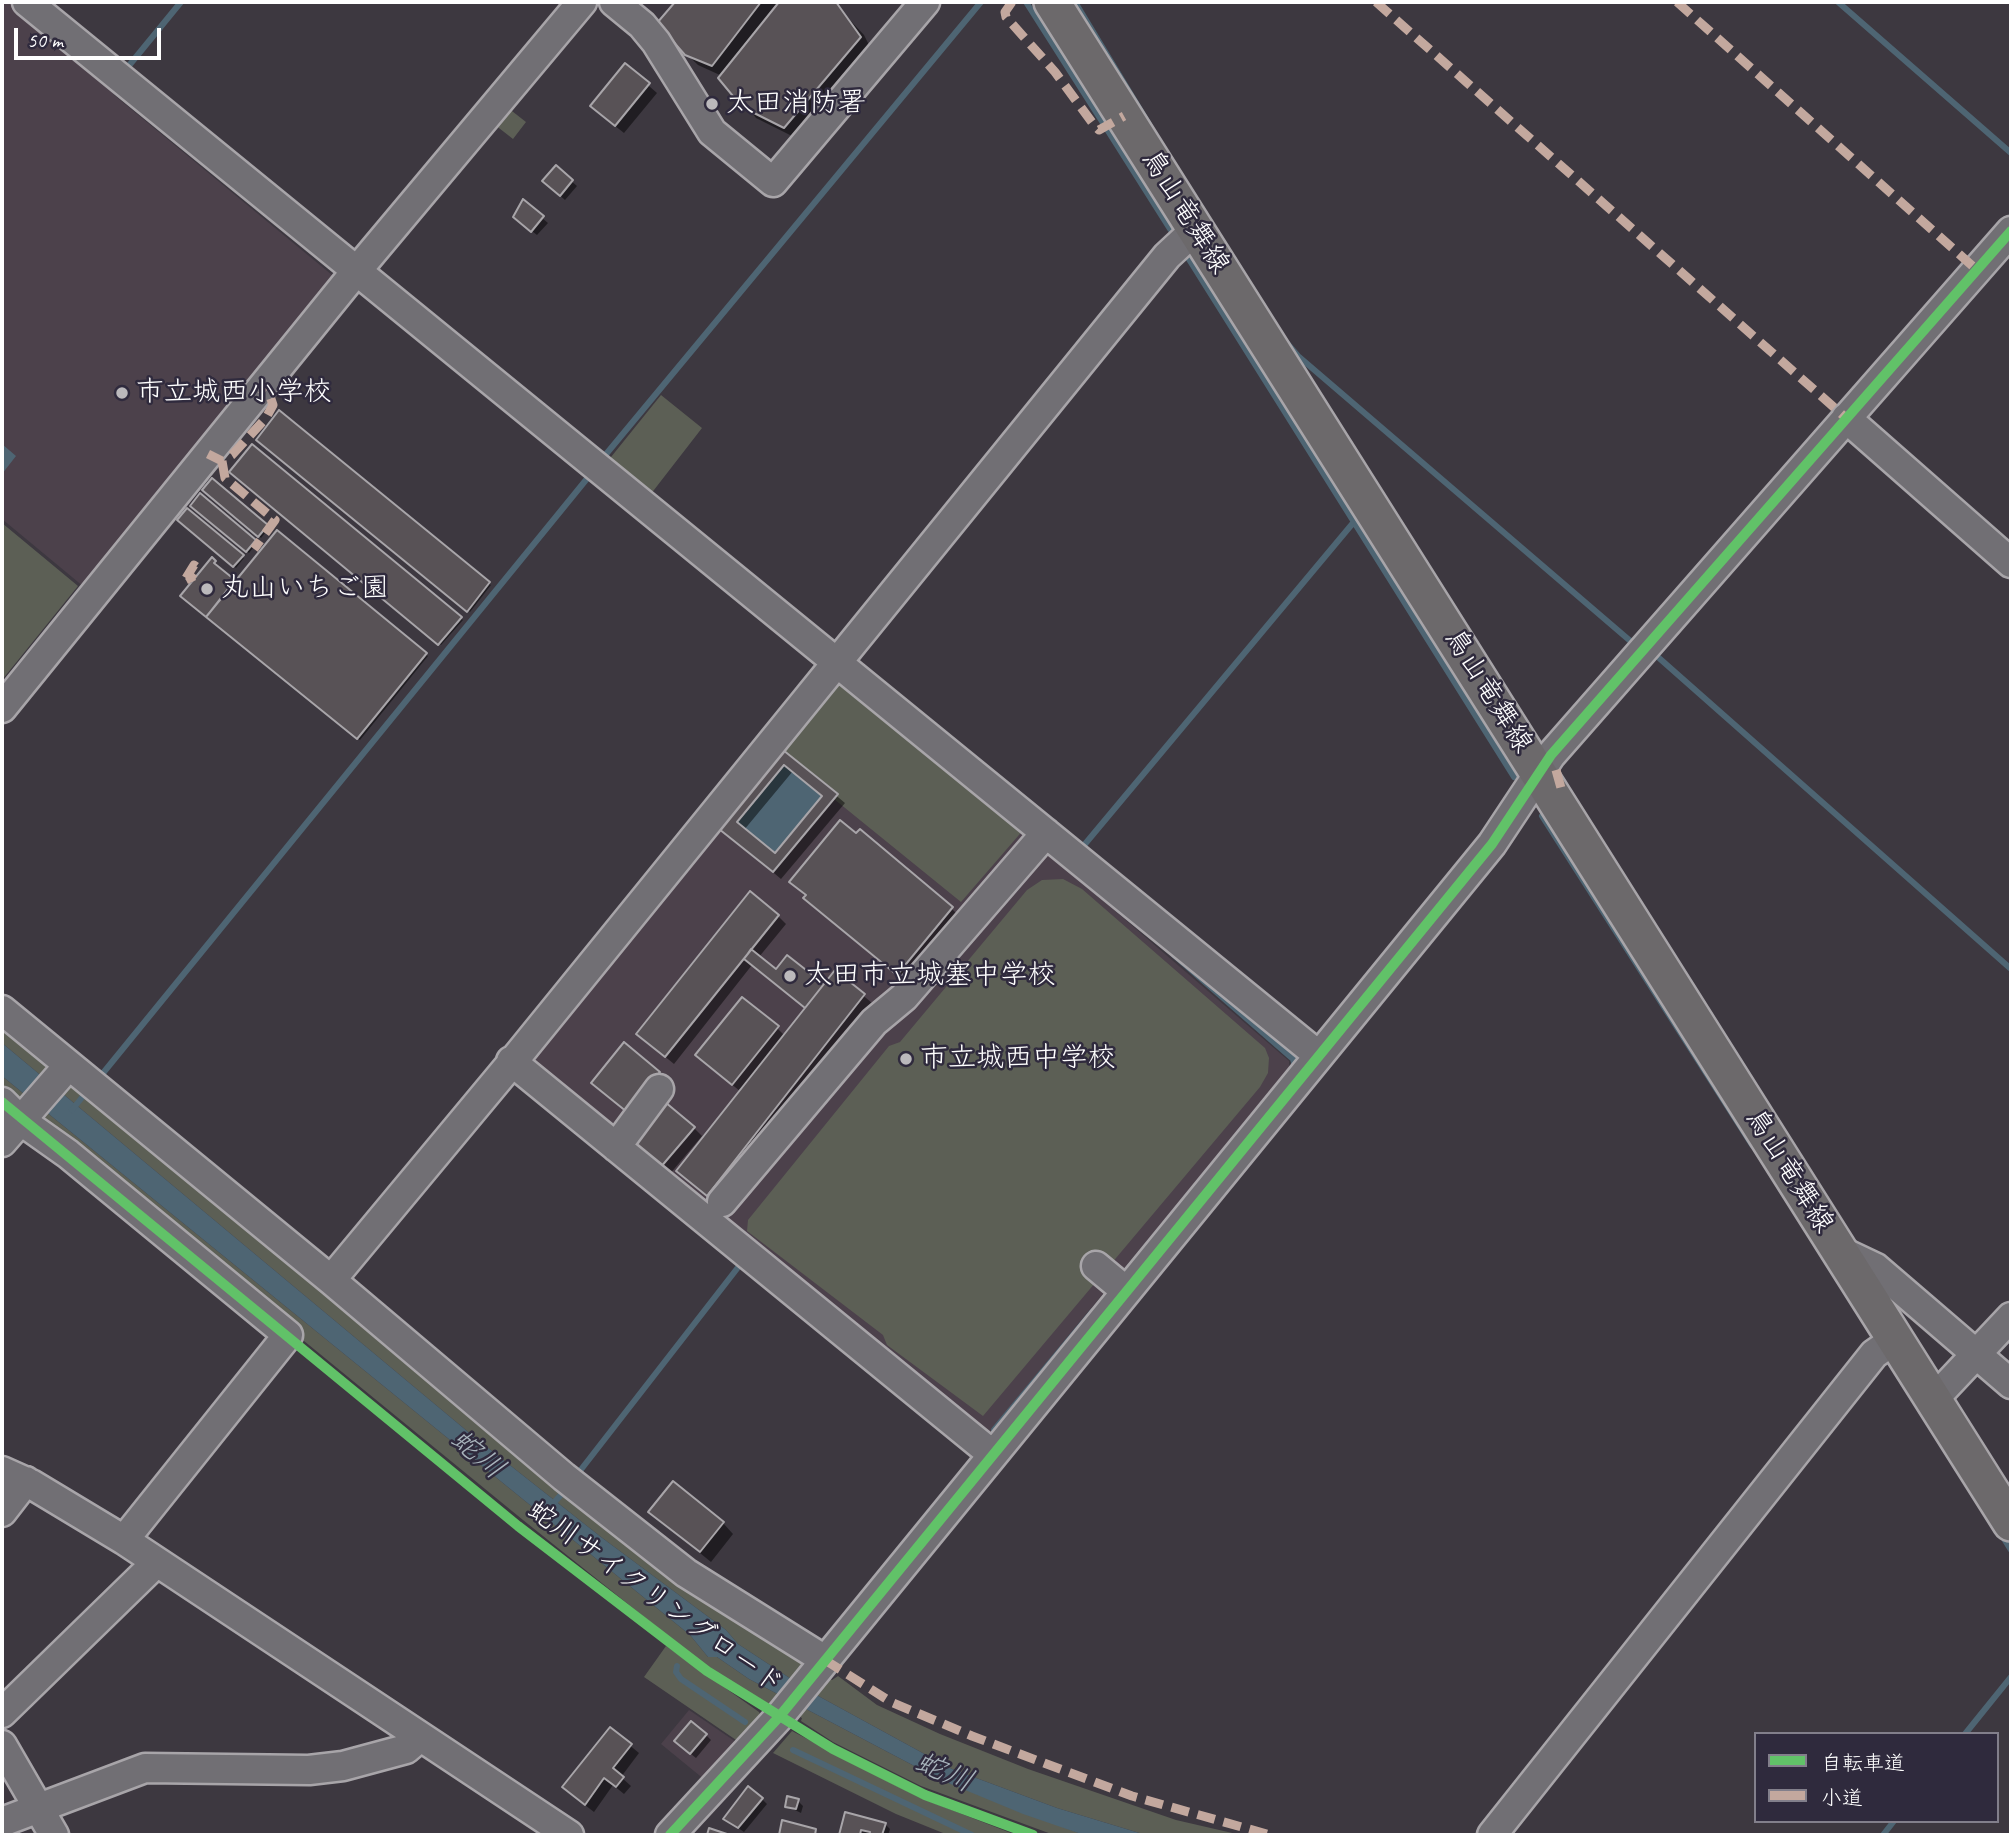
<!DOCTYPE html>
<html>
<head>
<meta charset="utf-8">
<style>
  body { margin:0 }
  #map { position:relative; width:2013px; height:1837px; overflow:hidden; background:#3d3840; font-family:Caveat,"Klee One",sans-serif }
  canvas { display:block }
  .frame { position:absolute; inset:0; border:4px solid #fff; pointer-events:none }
  .legend { position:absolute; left:1754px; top:1732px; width:245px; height:91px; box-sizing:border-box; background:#2f2a3d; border:2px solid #827f8b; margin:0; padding:9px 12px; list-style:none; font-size:21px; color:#fff }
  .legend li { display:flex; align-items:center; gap:14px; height:35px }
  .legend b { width:35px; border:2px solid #827f8b }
  .scale { position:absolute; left:14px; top:28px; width:147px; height:32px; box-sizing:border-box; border:4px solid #fff; border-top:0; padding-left:9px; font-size:21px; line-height:24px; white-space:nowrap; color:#fff; -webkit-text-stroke:5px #2f2a3d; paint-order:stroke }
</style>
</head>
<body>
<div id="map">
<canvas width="2013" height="1837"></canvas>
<div class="frame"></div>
<ul class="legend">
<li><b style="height:9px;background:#61c268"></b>自転車道</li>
<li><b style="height:9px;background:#c3a89e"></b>小道</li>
</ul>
<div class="scale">50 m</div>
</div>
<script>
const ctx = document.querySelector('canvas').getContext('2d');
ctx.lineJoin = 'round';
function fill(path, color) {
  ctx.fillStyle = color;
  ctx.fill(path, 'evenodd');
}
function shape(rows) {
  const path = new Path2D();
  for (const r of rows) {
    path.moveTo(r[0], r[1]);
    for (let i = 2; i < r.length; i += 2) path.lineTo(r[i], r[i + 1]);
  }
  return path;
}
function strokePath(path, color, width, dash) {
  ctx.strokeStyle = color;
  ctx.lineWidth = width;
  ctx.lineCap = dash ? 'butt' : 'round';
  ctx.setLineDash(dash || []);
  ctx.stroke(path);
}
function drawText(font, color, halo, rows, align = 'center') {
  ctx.font = font + ' Caveat,"Klee One",sans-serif';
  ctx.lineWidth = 5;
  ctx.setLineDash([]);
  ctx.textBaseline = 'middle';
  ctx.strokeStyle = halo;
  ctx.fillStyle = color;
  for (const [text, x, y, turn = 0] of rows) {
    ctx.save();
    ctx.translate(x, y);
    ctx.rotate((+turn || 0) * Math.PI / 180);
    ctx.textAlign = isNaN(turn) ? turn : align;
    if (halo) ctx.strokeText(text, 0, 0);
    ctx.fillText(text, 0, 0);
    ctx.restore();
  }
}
fill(shape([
  [2,2,11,2,110,85,114,95,332,275,333,283,84,587,2,519],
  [832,683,1067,860,1063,866,1289,1061,1289,1068,990,1431,985,1432,525,1066],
  [689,1710,739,1744,705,1780,661,1744]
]), '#4c414b');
fill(shape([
  [503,104,526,122,513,139,490,121],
  [661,395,702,428,647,499,607,462],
  [2,523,78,586,2,680],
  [843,682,1025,828,961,902,834,799,838,793,783,750,832,683],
  [1063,879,1082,889,1265,1048,1269,1058,1268,1073,1260,1087,983,1416,887,1345,883,1335,747,1231,748,1220,889,1046,900,1042,1027,890,1042,880],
  [2,1025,810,1661,808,1666,832,1680,838,1676,877,1705,940,1734,1028,1769,1176,1820,1241,1835,1146,1835,1057,1808,952,1769,811,1692,738,1644,726,1630,601,1537,473,1436,2,1043],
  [2,1076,690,1635,708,1657,717,1657,749,1679,941,1780,1084,1835,1054,1835,921,1786,833,1742,801,1721,802,1718,777,1704,772,1706,703,1664,523,1520,2,1094],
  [666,1646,759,1712,763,1721,739,1742,644,1677],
  [792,1731,918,1797,1016,1835,948,1835,896,1814,773,1753]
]), '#5c5f55');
fill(shape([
  [2,444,16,456,2,474],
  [784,765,822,796,775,853,737,822],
  [2,1043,473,1436,601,1537,726,1630,738,1644,811,1692,952,1769,1057,1808,1146,1835,1084,1835,1023,1814,941,1780,749,1679,717,1657,708,1657,690,1635,2,1076]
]), '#4e6573');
fill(shape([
  [677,2,833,2,864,35,871,49,796,138,756,118,722,76,698,65,665,33,660,23],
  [625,65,657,93,624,133,600,114],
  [556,168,577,186,565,200,549,186],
  [523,202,548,223,537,235,520,222],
  [279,413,491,585,470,612,258,439],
  [253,446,463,620,441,645,231,472],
  [212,481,269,528,261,538,204,490],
  [200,496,257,543,249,553,192,506],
  [187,511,244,558,236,568,179,520],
  [277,533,428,656,360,740,185,598,212,559,236,583],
  [784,752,845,803,781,879,722,829],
  [793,771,824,797,775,855,744,830],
  [792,882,951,908,962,919,908,985,816,908],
  [778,916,786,924,759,957,777,971,824,986,835,972,872,1003,715,1202,686,1179,741,1092,706,1063,777,1028,785,1036,807,1009,752,965,674,1064,646,1041],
  [694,1128,702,1136,669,1175,641,1151],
  [662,1522,723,1523,733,1534,711,1562],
  [610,1729,639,1753,621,1777,631,1786,624,1794,613,1785,594,1812,572,1795],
  [706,1735,711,1740,696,1758,681,1746],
  [762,1799,767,1804,744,1832,725,1819],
  [798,1801,803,1806,801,1813,787,1806],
  [846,1814,885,1824,890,1829,888,1835,841,1835]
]), '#0007');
strokePath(shape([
  [1026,2,1103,123],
  [1075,2,1150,126],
  [1838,2,2011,153],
  [127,68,181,2],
  [1108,131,1170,229],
  [1185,253,1514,777],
  [1286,342,1298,356,1635,645],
  [602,459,981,2],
  [1659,658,2011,969],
  [1542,816,1752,1145],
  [1080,850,1353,523],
  [1174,955,1293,1059,1295,1066,1291,1071],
  [99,1078,590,475],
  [72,1110,84,1095],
  [994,1430,1093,1311],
  [576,1476,743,1261],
  [551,1506,567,1488],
  [2001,1534,2011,1550],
  [677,1666,676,1672,681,1679,745,1722],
  [1965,1734,2011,1677],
  [793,1750,972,1835],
  [1883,1835,1894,1821]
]), '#4e6573', 6);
const building = shape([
  [675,2,761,2,712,66,685,55,657,23,675,2],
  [779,2,836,2,861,37,784,128,742,107,718,78,779,2],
  [625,63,650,83,615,126,590,106,625,63],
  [556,165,573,180,560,196,542,181,556,165],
  [523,199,544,216,531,232,513,217,523,199],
  [279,410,490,582,467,612,256,440,279,410],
  [252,444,462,617,438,645,229,472,252,444],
  [212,478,268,525,258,537,202,490,212,478],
  [200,493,256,540,246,552,190,506,200,493],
  [187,508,244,555,233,567,177,520,187,508],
  [277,530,427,653,357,739,206,617,277,530],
  [212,557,216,561,214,563,235,580,206,617,180,596,212,557],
  [783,750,838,794,773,872,719,829,783,750],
  [784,765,822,796,775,853,737,822,784,765],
  [840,820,856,833,860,829,953,907,897,975,803,898,806,895,789,882,840,820],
  [750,891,779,915,665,1057,636,1034,750,891],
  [751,949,776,969,787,955,824,984,805,1008,744,959,751,949],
  [835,970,865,994,707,1196,676,1171,835,970],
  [742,997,779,1026,732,1085,695,1055,742,997],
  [624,1042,660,1072,627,1112,591,1083,624,1042],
  [665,1102,695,1127,660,1168,631,1143,665,1102],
  [673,1481,724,1522,700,1552,648,1512,673,1481],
  [691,1721,707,1734,690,1754,674,1741,691,1721],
  [610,1727,632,1744,613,1768,624,1777,616,1787,604,1778,585,1805,562,1787,610,1727],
  [748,1786,763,1798,738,1828,723,1819,748,1786],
  [787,1796,799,1799,796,1809,785,1807,787,1796],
  [845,1812,886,1823,882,1835,869,1835,870,1832,861,1830,860,1835,839,1835,845,1812],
  [782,1820,816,1829,815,1835,779,1835,782,1820],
  [709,1828,727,1834,707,1835,709,1828]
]);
fill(building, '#585256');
strokePath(building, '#a8a5a9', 2);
const minor = shape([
  [27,2,1318,1055],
  [614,2,642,25,656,42,712,132,773,182,925,2],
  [1846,418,2011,563],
  [2,708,349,280,582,2],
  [2,1010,331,1280,564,1477,686,1573,825,1660],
  [511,1061,992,1454],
  [2,1102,20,1120,68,1154,288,1335,124,1540],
  [2,1142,69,1065],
  [616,1147,659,1089],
  [722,1202,874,1022,904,997,1046,833],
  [1838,1250,1876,1268,2011,1384],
  [1096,1266,1126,1291],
  [331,1280,519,1054,1167,256,1196,229],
  [1933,1400,2011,1317],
  [2,1471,31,1484,124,1540,569,1835],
  [2,1512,26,1481],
  [2,1713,157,1562],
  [2,1745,54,1835],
  [2,1822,145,1768,309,1770,343,1766,406,1749,420,1737],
  [670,1835,779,1717,1492,844,1551,755,2011,231],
  [1492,1835,1874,1354,1894,1340]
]);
const major = shape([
  [1052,2,2011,1523]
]);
strokePath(minor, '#a8a5a9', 33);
strokePath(major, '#a8a5a9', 40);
strokePath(shape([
  [186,578,192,582]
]), '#706e73', 3.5, [7, 5]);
strokePath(minor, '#716f74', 28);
strokePath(major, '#6c696b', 35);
strokePath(shape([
  [1012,2,1005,12,1006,17,1055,72,1094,125,1099,130,1124,116],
  [1376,2,1846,418],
  [1677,2,1977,270],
  [208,454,222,461,232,455,266,418,273,405,270,396,261,389],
  [222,461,225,478,275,520,254,549],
  [186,578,194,565,198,568,190,578,192,582],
  [1556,770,1561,788],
  [825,1660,891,1702,972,1736,1132,1796,1270,1835]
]), '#c3a89e', 9, [18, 9]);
strokePath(shape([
  [2,1102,518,1526,707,1671,833,1749,925,1795,1033,1835],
  [670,1835,779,1717,1492,844,1551,755,2011,231]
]), '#61c268', 10);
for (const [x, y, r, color] of [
  [712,104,7,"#bbb9bc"],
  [122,393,7,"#bbb9bc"],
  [207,589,7,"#bbb9bc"],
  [790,976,7,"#bbb9bc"],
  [906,1059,7,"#bbb9bc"]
]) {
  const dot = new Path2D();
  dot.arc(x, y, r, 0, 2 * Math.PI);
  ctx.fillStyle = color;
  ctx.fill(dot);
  strokePath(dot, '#2f2a3d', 2.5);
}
drawText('28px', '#fff', '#2f2a3d', [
  ["太田消防署",726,104],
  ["市立城西小学校",136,393],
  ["丸山いちご園",221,589],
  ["太田市立城塞中学校",804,976],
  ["市立城西中学校",920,1059]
], 'left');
drawText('28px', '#fff', '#2f2a3d', [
  ["鳥山竜舞線",1185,212,58],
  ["鳥山竜舞線",1488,691,58],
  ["鳥山竜舞線",1789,1171,58],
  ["蛇川サイクリングロード",655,1598,36]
]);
drawText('italic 30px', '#a8b4bc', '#2f2a3d', [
  ["蛇川",477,1455,40],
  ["蛇川",944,1773,23]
]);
</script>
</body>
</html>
